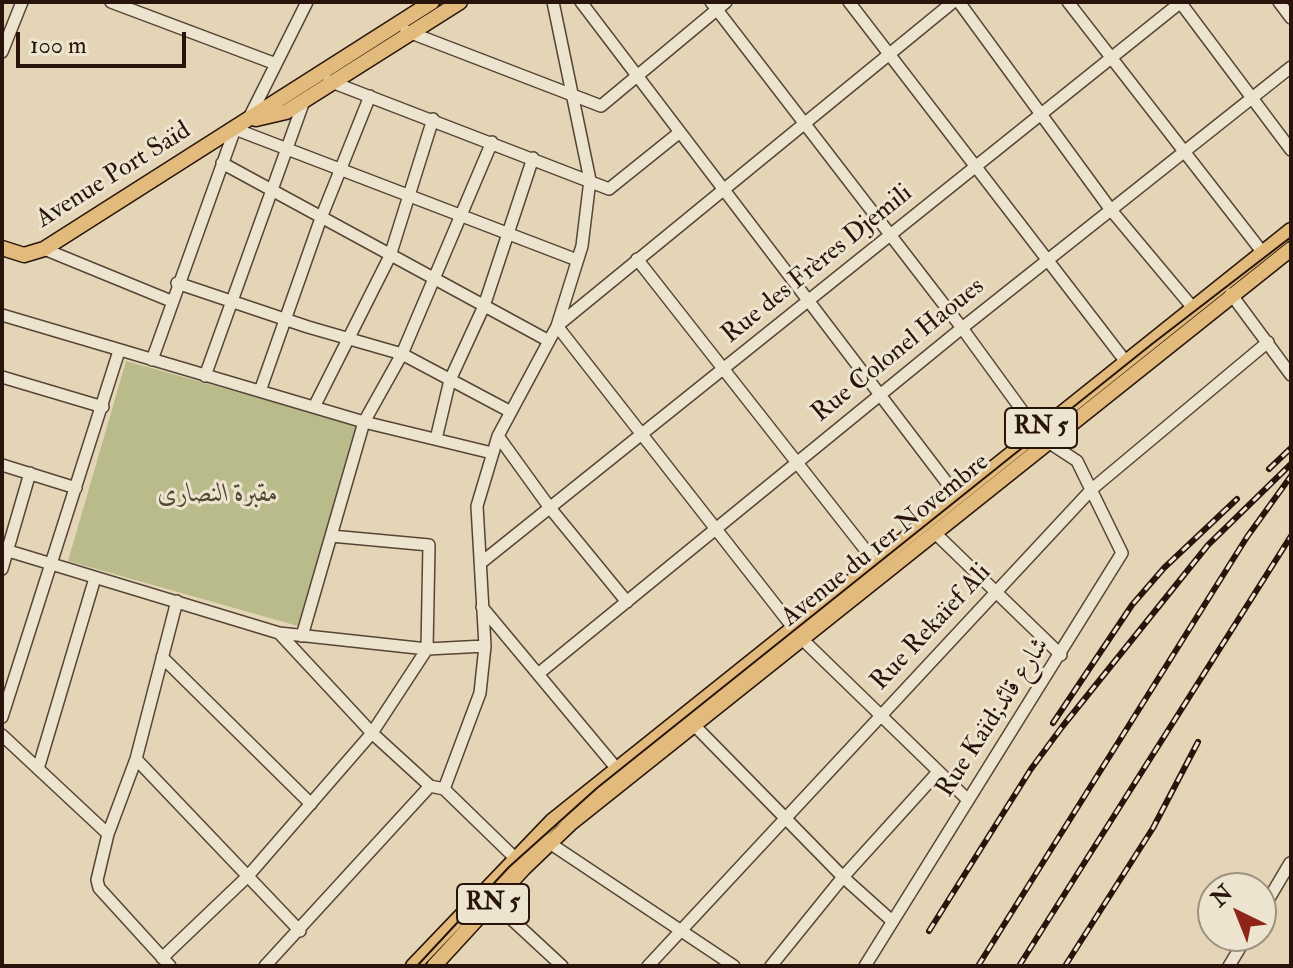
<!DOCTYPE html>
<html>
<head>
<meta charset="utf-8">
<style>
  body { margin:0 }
  #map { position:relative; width:1293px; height:968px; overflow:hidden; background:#e4d5b6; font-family:"IM FELL Double Pica",serif }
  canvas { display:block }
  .frame { position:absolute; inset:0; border:4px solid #28140b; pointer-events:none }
  .north { position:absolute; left:1197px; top:872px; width:80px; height:80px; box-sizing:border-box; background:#ede4d0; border:2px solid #9e9181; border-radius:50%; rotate:317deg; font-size:22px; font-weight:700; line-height:32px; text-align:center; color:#28140b }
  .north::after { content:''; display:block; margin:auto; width:28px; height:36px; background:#8f2418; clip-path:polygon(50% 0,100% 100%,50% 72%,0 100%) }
  .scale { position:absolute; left:16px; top:32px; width:170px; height:36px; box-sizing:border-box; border:4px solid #28140b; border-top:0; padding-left:10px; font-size:24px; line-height:28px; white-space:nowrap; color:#28140b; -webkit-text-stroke:6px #ede4d0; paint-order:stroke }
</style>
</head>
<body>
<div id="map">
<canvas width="1293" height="968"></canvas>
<div class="frame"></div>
<div class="north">N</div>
<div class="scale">100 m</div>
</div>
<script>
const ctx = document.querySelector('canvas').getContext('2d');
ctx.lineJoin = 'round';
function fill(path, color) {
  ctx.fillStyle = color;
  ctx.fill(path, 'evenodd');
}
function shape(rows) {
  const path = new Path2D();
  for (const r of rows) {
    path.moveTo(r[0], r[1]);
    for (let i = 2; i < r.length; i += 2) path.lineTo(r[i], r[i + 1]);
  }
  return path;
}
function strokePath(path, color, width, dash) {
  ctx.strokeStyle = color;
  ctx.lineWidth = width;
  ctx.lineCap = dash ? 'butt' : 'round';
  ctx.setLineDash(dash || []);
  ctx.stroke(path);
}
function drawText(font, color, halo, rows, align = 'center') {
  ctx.font = font + ' "IM FELL Double Pica",Amiri,serif';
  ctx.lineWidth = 6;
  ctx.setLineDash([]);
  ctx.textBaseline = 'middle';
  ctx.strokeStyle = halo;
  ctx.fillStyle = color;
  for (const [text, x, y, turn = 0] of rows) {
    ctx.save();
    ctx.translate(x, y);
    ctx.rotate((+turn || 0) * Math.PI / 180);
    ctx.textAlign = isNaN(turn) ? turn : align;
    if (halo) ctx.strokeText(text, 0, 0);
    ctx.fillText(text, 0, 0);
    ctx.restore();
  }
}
fill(shape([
  [126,361,356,425,298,626,68,561]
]), '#b9bc8a');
const minor = shape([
  [111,2,276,64],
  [581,2,957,496],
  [711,2,962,328,1037,431],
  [849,2,1126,362],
  [953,2,557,326,802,639,968,800],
  [959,2,1111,210,1193,308],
  [1068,2,1263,253],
  [1180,2,1291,150],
  [1279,2,1291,18],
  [406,31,601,106,726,2],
  [2,52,22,2],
  [329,81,609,189,680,132],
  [248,120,307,2],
  [222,163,549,341],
  [44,249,171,301],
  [637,259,875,562],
  [177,283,308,327,402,354,511,412],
  [1231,294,1291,375],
  [2,315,364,422,492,453],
  [152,360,235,129,577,260],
  [205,376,304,101],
  [2,377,103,407],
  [260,391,321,218,370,96],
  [314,407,390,256,433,119],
  [498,436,550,508,627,602],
  [436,439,450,380,484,306,533,158],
  [2,465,76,488],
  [935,533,1061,655],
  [2,549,279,633,427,649,485,646],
  [482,562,1181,2],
  [2,569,30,473],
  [482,607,617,769],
  [279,633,372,733,430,786,444,789,514,857],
  [302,636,364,422,402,354,492,142],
  [162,657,311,804],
  [538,674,962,328,1291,67],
  [2,717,119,351],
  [694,725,843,877,892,921],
  [2,735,108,834],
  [136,759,300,931],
  [38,769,95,578],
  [444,789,480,693,485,646,477,506,498,436,557,326,582,246,590,180,553,2],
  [545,840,734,966],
  [494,903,562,966],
  [1261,912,1290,863],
  [162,958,248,876,372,733,427,649,429,545,331,536],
  [170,966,99,888,97,880,108,834,136,759,177,601],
  [265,966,430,786],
  [648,966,1092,489,1268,342],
  [771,966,843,877,938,772],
  [865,966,1122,553,1077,461,1048,442],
  [1229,966,1247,936]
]);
const major = shape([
  [256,119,286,112,460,2],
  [2,248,24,255,44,249,432,2],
  [413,966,552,821,1291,230],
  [434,966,524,868,571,823,1291,249]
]);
strokePath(minor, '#574436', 14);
strokePath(major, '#28140b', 17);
strokePath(minor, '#ede4d0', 11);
strokePath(major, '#e2ba7b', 14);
strokePath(shape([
  [417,966,509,867,597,788,1152,344,1291,237]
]), '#28140b', 2);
const rail = shape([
  [1269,469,1291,448],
  [1053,723,1132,605,1164,568,1237,499],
  [929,931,1031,769,1062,727,1208,545,1291,464],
  [978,966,1247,537,1291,476],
  [1019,966,1291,536],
  [1065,966,1153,828,1198,742]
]);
strokePath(rail, '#28140b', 6);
strokePath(rail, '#ede4d0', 3, [9]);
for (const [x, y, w] of [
  [1041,428,72],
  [493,904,72]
]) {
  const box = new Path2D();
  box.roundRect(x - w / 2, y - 20, w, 40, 6);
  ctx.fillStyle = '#ede4d0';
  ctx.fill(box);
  strokePath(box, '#28140b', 2);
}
drawText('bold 24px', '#28140b', null, [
  ["RN 5",1041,428],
  ["RN 5",493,904]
]);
drawText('26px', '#28140b', '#ede4d0', [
  ["Avenue Port Saïd",114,176,-32],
  ["Rue des Frères Djemili",818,265,-39],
  ["Rue Colonel Haoues",899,351,-39],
  ["Avenue du 1er Novembre",886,541,-39],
  ["Rue Rekaïef Ali",932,628,-47],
  ["Rue Kaïd;شارع قائد",994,718,-57]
]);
drawText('italic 26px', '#544631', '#ede4d0', [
  ["مقبرة النصارى",218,495]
]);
</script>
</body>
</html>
